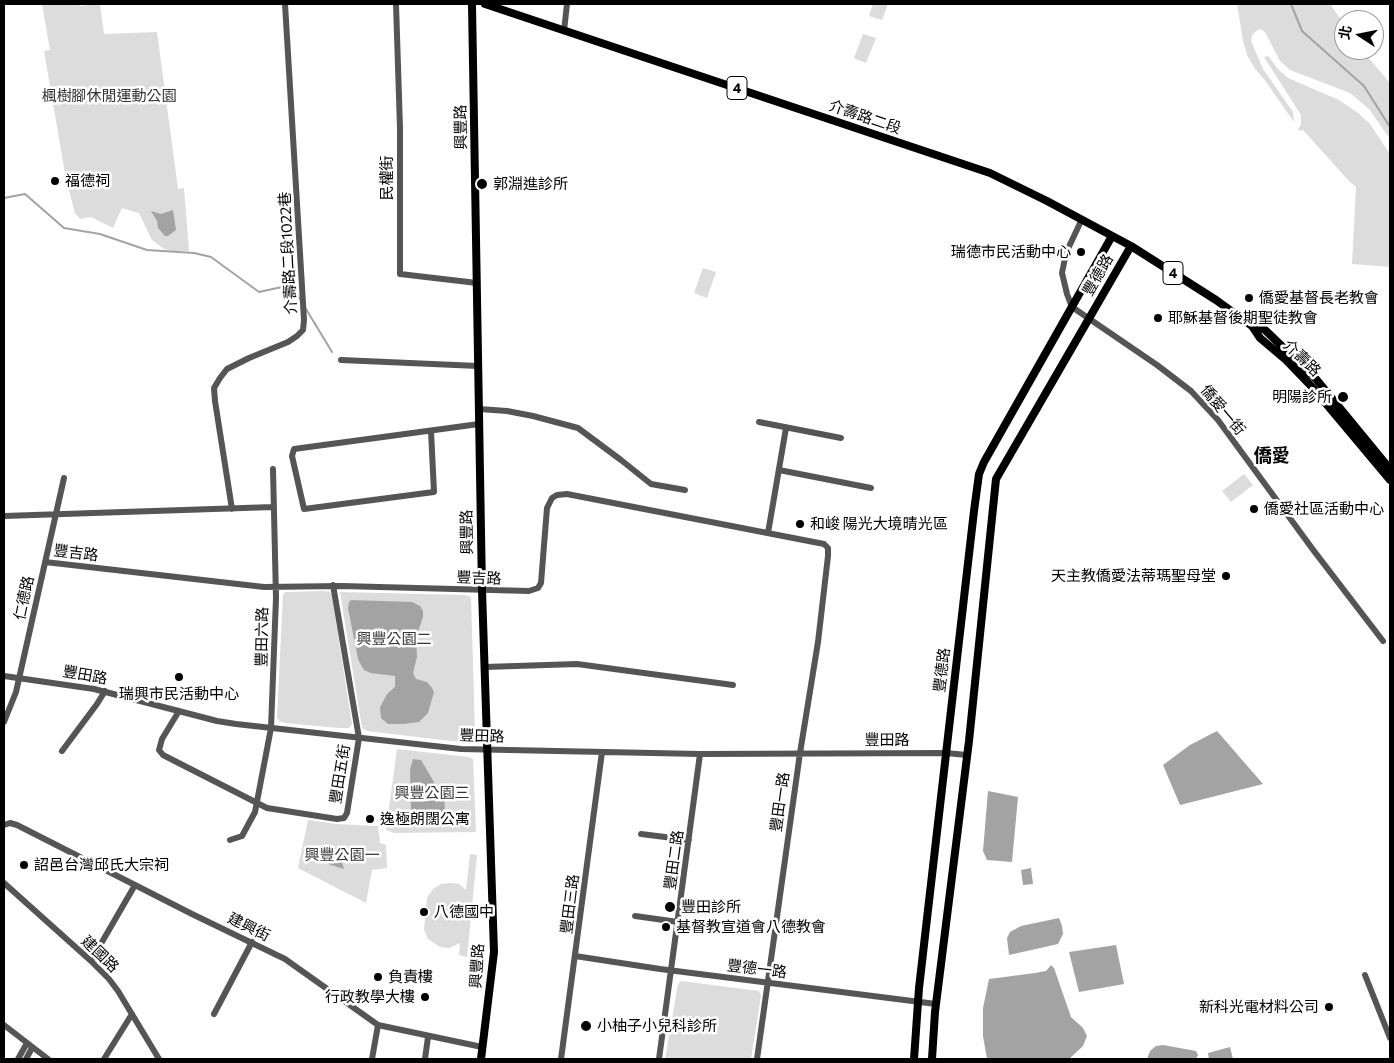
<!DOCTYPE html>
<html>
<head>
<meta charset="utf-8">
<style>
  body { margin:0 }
  #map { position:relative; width:1394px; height:1063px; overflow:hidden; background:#fff; font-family:Commissioner,"Noto Sans TC",sans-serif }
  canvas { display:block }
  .frame { position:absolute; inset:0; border:5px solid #000; pointer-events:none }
  .north { position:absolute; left:1334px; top:10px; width:50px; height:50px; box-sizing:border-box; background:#fff; border:1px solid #999; border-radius:50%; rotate:281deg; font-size:14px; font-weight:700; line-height:20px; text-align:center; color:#000 }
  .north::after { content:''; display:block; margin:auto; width:18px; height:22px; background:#000; clip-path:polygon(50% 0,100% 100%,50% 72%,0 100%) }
</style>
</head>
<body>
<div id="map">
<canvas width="1394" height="1063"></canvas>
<div class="frame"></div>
<div class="north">北</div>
</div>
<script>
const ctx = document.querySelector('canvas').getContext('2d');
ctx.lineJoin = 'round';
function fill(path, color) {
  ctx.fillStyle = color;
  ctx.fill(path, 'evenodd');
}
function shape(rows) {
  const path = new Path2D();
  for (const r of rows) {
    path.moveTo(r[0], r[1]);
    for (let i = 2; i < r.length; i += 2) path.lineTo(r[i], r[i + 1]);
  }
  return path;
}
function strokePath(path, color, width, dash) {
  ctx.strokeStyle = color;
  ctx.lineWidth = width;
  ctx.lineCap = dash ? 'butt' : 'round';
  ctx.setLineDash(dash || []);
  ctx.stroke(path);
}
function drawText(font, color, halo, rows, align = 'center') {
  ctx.font = font + ' Commissioner,"Noto Sans TC",sans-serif';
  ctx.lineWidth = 5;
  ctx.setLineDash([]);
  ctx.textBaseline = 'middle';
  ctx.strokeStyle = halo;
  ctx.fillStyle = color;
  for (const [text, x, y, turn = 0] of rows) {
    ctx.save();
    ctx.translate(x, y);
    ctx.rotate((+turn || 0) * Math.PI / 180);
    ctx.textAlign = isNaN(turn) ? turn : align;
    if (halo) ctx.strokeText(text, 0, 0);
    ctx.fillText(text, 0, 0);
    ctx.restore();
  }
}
fill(shape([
  [42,4,79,4,80,6,100,4,104,34,157,32,178,189,184,188,189,251,172,251,164,249,152,240,139,213,122,208,113,228,91,217,80,219,75,213,66,179,44,51,50,50],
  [873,4,888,4,882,20,869,16],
  [1237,4,1330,4,1344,24,1344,50,1362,50,1390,83,1390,139,1369,109,1350,93,1290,70,1280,61,1265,32,1260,29,1256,31,1252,35,1251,41,1263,69,1293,112,1294,122,1264,79,1255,69,1247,55,1243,41],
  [863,34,876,38,866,63,854,58],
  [1268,56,1278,69,1288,78,1339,100,1358,113,1370,124,1390,154,1390,267,1352,264,1356,187,1349,181,1303,130,1299,131,1298,129,1301,125,1301,115,1264,57],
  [703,268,716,272,707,298,694,293],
  [1244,474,1253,485,1231,502,1222,491],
  [324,591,330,592,332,597,352,724,349,728,339,728,285,723,279,721,277,717,283,595,285,592],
  [340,592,465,595,471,597,475,732,471,740,463,742,442,740,367,731,362,728],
  [341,742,351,745,351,761,341,759],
  [397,749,468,757,473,759,476,832,394,833,386,830],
  [308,820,336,824,378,826,380,843,386,845,387,868,372,870,366,903,298,868],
  [470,854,477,855,467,957,459,955,460,943,449,948,440,947,428,939,424,930,427,898,433,889,441,884,450,883,459,884,466,890],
  [681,981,759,991,761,996,751,1059,665,1059,678,984]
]), '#dcdcdc');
fill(shape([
  [173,210,176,230,168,236,165,236,158,228,157,221,151,211,161,214],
  [351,600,412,602,420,606,423,611,423,617,416,638,417,657,413,673,416,679,427,682,432,688,434,692,428,713,419,722,404,724,388,724,381,718,380,707,387,694,395,687,395,676,371,673,364,670,362,667,358,659,348,608,349,602],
  [1217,731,1263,784,1180,805,1163,765,1190,745],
  [413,759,421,760,444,799,445,808,440,814,417,813,411,811,410,770],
  [988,791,1018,797,1012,862,987,860,983,851],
  [329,850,341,859,344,869,328,864,326,856],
  [1031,868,1033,884,1023,885,1021,870],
  [1059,918,1062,926,1063,934,1058,944,1009,955,1007,938,1010,932,1021,926],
  [1116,945,1124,984,1079,992,1069,952],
  [1051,965,1054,968,1071,1017,1083,1028,1087,1036,1083,1046,1069,1059,987,1059,983,1036,983,1008,989,979,1035,973,1046,971],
  [1163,1045,1196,1051,1198,1055,1196,1059,1147,1059,1150,1051,1156,1046],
  [1230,1047,1233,1059,1209,1059,1208,1053]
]), '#a3a3a3');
strokePath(shape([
  [1291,4,1302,31,1364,86,1390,127],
  [4,198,25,194,64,228,100,234,147,250,194,253,211,257,259,292,291,285,300,299],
  [306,309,332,352]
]), '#a3a3a3', 2);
strokePath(shape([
  [396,4,400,128,400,274,477,283],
  [564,31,567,4],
  [1082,219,1066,253,1062,273,1067,294,1072,307,1157,365,1191,391,1218,420,1314,551,1383,641],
  [341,360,478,366],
  [479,409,507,411,533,416,578,428,621,460,651,484,685,490],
  [759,422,841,438],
  [431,431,434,492,304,509,292,456,294,449,479,424],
  [779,470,871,488],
  [232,509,215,401,214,388,220,378,227,369,249,358,288,342,297,336,303,330,304,320,285,4],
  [4,516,273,507],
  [768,533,786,428],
  [45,562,264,587,342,586,529,591,538,588,541,583,547,508,552,498,557,495,567,494,824,544,828,548,828,556,818,642,800,753,757,1059],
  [485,667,577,664,733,685],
  [4,676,94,689,217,721,236,724,461,749,700,754,946,753,967,755],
  [179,711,162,739,159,750,163,755,267,808,337,819,344,818,347,813,359,738,333,585],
  [4,722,16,692,64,478],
  [62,751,97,704,105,691],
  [4,825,10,823,17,825,192,914,285,959,378,1025,482,1047],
  [641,834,689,840],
  [230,840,242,836,255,812,271,728,276,598,273,469],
  [4,883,91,961,109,979,118,991,159,1059],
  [635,916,678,922],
  [575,956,660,969,936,1004],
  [91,961,135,885],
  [1365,975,1390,1038],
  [214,1014,252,942],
  [4,1025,48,1059],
  [18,1059,27,1043],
  [26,1059,32,1048],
  [104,1059,132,1014],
  [372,1059,378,1025],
  [425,1059,428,1037],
  [561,1059,602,752],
  [659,1059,700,754]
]), '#555', 6);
strokePath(shape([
  [472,4,482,590,494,952,481,1059],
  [485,4,990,173,1047,201,1131,246,1216,300,1252,326,1260,338,1286,360,1312,387,1390,480],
  [1252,326,1264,329,1316,379,1390,469],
  [914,1059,919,988,974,511,979,474,984,462,1112,236],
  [932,1059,935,1012,969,741,996,479,1131,246]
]), '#000', 8);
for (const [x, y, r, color] of [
  [55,181,5,"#000"],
  [482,184,6,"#000"],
  [1081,252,5,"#000"],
  [1249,298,5,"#000"],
  [1158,318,5,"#000"],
  [1343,397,6,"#000"],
  [1254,509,5,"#000"],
  [800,524,5,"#000"],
  [1226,576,5,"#000"],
  [179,677,5,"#000"],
  [370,819,5,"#000"],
  [24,865,5,"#000"],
  [670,907,6,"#000"],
  [424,912,5,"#000"],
  [666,927,5,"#000"],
  [378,977,5,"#000"],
  [425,997,5,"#000"],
  [1329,1007,5,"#000"],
  [586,1026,6,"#000"]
]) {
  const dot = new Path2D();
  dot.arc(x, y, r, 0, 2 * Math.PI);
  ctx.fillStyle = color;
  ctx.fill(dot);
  strokePath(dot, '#fff', 2);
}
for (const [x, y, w] of [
  [737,88,20],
  [1173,273,20]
]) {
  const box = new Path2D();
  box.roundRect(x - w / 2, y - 11.5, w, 23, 4);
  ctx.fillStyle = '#fff';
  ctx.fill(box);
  strokePath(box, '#000', 1);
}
drawText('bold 14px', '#000', null, [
  ["4",737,88],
  ["4",1173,273]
]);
drawText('15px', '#333', '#fff', [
  ["楓樹腳休閒運動公園",109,96],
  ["興豐公園二",394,639],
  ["興豐公園三",432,793],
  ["興豐公園一",342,855]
]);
drawText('15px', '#000', '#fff', [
  ["介壽路二段",865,117,19],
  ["興豐路",461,127,-91],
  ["民權街",387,178,-90],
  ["介壽路二段1022巷",288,253,-93],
  ["豐德路",1098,275,-60],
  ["介壽路",1302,358,44],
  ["僑愛一街",1223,410,50],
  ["興豐路",467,532,-91],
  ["豐吉路",76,553,7],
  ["豐吉路",479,578,2],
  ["仁德路",24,598,-78],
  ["豐田六路",262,637,-89],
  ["豐德路",942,670,-83],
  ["豐田路",85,675,10],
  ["豐田路",482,736,2],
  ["豐田路",887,740],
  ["豐田五街",340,774,-81],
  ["豐田一路",780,802,-82],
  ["豐田二路",674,860,-82],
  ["豐田三路",570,904,-83],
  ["建興街",249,927,26],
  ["建國路",100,954,44],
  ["興豐路",477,966,-86],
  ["豐德一路",757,969,7]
]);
drawText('15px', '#000', '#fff', [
  ["福德祠",65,181],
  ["郭淵進診所",493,184],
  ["瑞德市民活動中心",1071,252,"right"],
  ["僑愛基督長老教會",1259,298],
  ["耶穌基督後期聖徒教會",1168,318],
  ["明陽診所",1332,397,"right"],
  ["僑愛社區活動中心",1264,509],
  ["和峻 陽光大境晴光區",810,524],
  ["天主教僑愛法蒂瑪聖母堂",1216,576,"right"],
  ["瑞興市民活動中心",179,694,"center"],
  ["逸極朗闊公寓",380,819],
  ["詔邑台灣邱氏大宗祠",34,865],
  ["豐田診所",681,907],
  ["八德國中",434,912],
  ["基督教宣道會八德教會",676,927],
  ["負責樓",388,977],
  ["行政教學大樓",415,997,"right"],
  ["新科光電材料公司",1319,1007,"right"],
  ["小柚子小兒科診所",597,1026]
], 'left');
drawText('bold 18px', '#000', '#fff', [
  ["僑愛",1272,456]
]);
</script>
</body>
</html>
